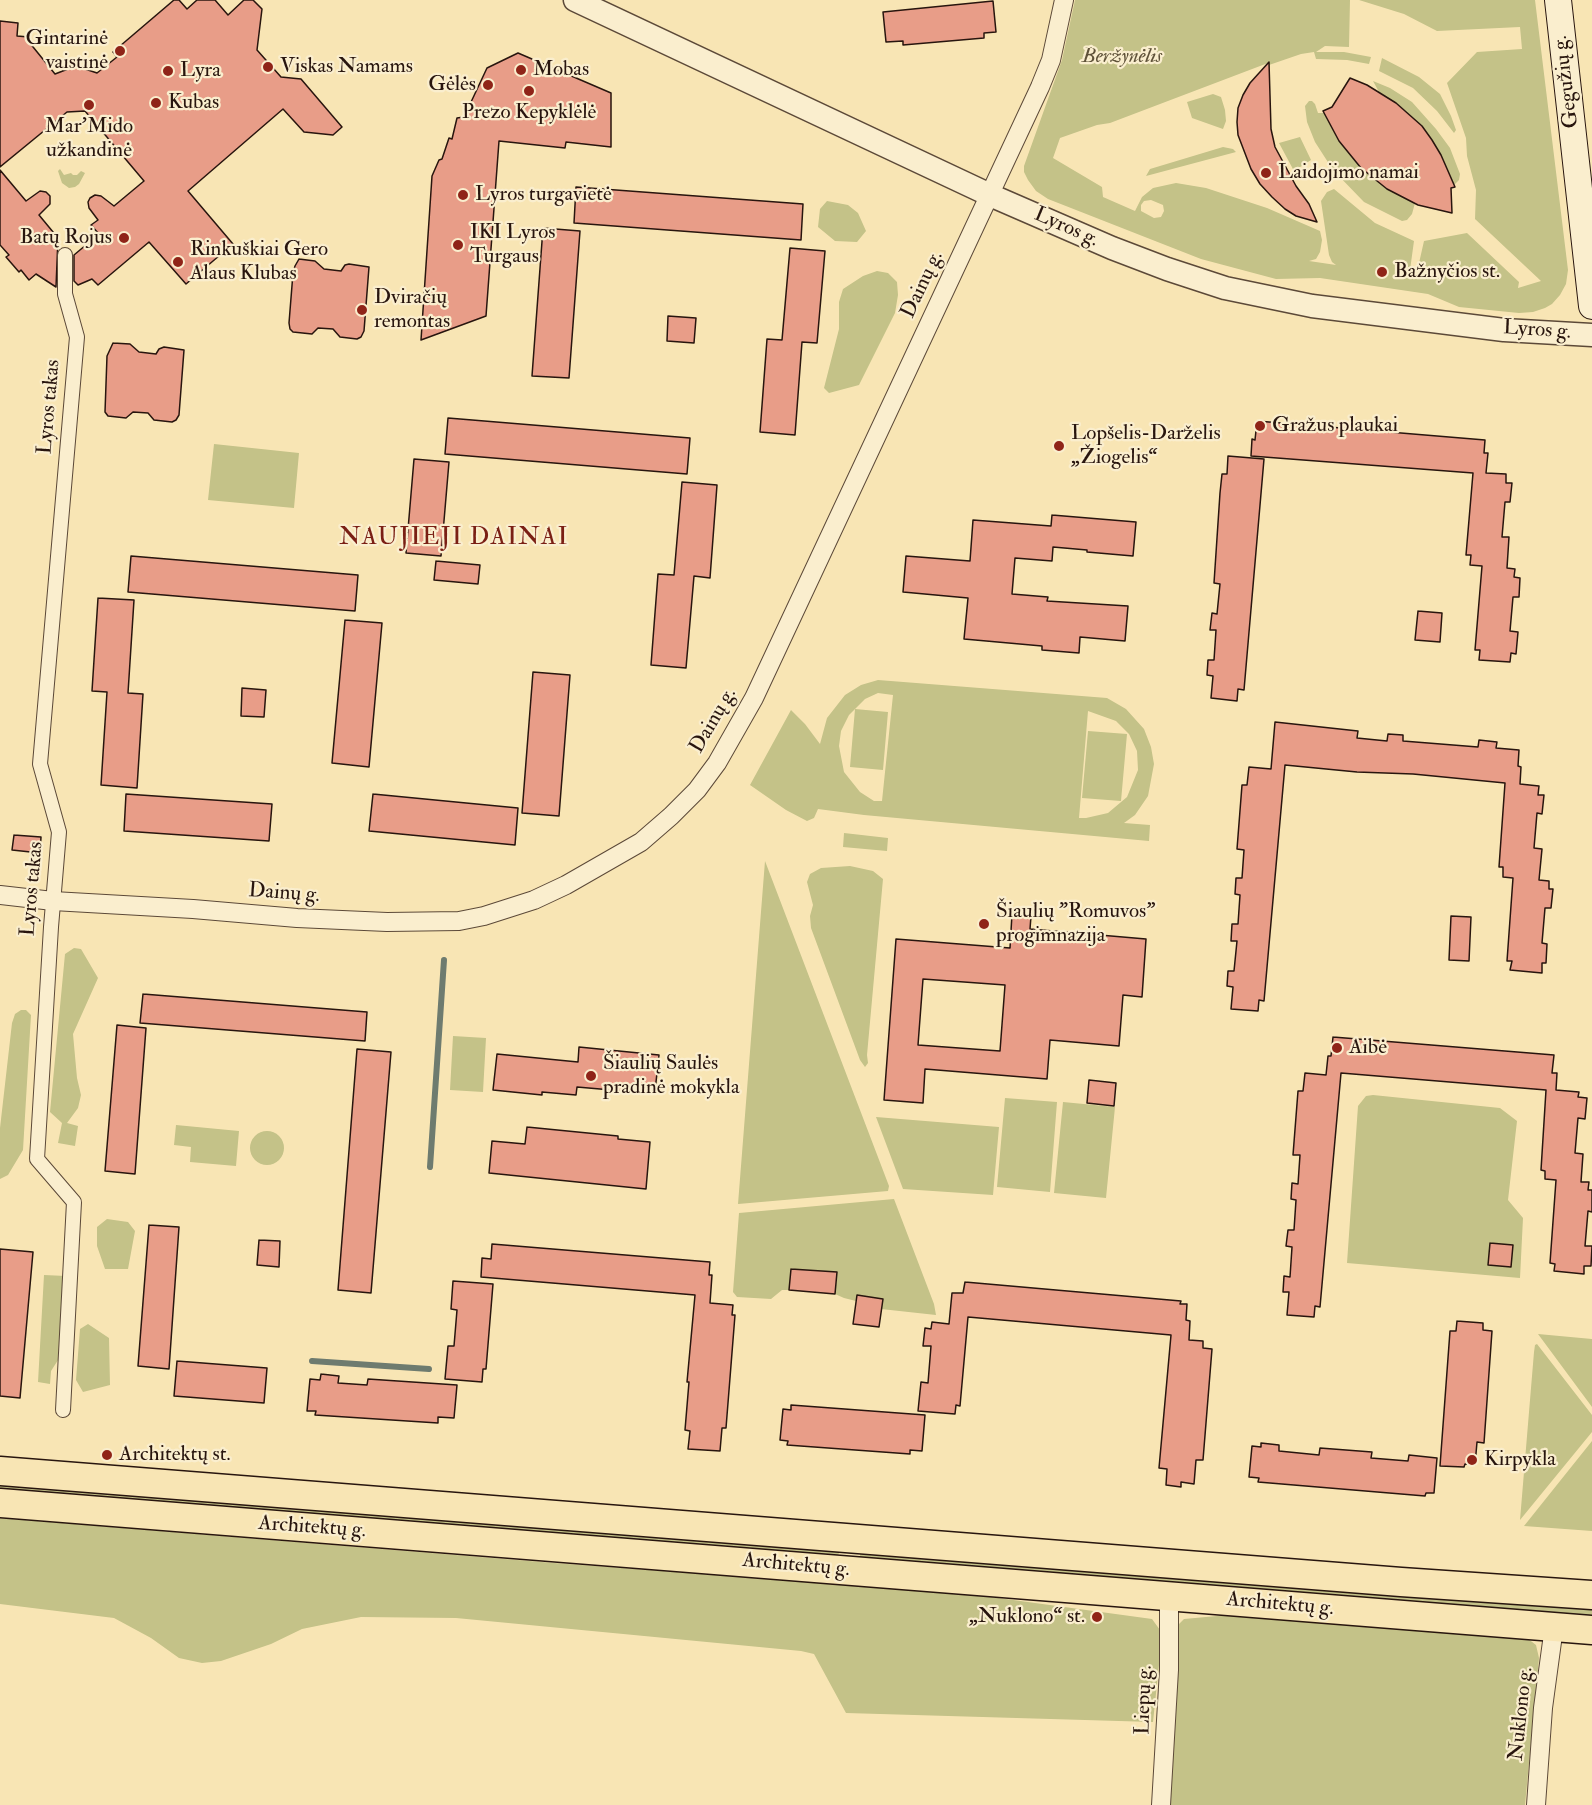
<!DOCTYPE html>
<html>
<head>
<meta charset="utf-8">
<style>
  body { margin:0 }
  canvas { display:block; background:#f8e5b4 }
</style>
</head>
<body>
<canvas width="1592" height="1805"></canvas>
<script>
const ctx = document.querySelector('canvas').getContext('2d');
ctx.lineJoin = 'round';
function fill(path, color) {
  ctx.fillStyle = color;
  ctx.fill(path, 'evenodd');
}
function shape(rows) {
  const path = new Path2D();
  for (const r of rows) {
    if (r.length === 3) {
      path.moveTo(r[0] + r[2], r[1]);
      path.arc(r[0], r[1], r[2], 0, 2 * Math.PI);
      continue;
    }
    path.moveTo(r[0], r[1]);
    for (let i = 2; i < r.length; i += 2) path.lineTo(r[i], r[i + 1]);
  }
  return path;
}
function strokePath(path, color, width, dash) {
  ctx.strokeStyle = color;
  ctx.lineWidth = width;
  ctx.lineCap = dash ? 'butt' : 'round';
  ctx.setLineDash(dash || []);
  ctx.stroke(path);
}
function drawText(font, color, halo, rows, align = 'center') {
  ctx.font = font + ' "IM FELL Double Pica",serif';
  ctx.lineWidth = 4.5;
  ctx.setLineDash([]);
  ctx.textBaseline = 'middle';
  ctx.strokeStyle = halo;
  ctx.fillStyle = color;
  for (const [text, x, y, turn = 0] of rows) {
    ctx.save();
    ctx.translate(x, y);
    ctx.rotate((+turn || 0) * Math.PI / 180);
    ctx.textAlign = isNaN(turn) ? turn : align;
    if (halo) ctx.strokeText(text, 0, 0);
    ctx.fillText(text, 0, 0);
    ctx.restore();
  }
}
fill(shape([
  [1075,0,1350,0,1349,47,1325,46,1316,52,1344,52,1371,57,1369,64,1347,60,1316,59,1314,52,1301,54,1269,65,1268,63,1110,123,1097,125,1060,138,1053,158,1102,187,1103,197,1135,211,1142,197,1153,188,1176,183,1206,188,1267,208,1320,231,1322,240,1320,252,1316,259,1309,261,1336,265,1332,262,1329,255,1321,201,1327,192,1334,189,1375,223,1414,241,1410,270,1405,274,1422,278,1417,272,1424,241,1467,233,1519,282,1518,288,1541,281,1475,219,1476,190,1467,156,1466,138,1447,83,1477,52,1522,49,1520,27,1437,31,1404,14,1359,0,1535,0,1568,270,1566,284,1560,295,1552,304,1545,308,1533,312,1519,313,1459,307,1428,294,1320,278,1276,279,1201,259,1048,199,1036,191,1028,180,1024,172,1024,166,1062,60],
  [1151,200,1163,205,1164,211,1161,217,1154,218,1141,211,1141,205,1144,201],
  [1382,58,1419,77,1440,94,1451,116,1456,130,1454,133,1437,111,1413,88,1379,71],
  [1373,81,1390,88,1412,102,1436,129,1450,148,1460,174,1459,180,1454,185,1441,155,1422,127,1396,103,1379,92],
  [1213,94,1221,97,1225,110,1226,121,1223,129,1192,118,1187,102],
  [1309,101,1312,101,1315,104,1318,113,1324,113,1339,141,1361,168,1387,189,1415,203,1412,214,1407,220,1402,221,1364,202,1333,170,1315,142,1307,122,1305,106],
  [1300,137,1311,160,1294,171,1279,143],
  [1223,147,1233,149,1236,152,1146,176,1150,169],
  [60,169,64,175,71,173,73,175,77,175,81,171,85,173,79,184,75,187,69,188,62,183,58,171],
  [827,201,848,205,858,213,866,231,857,242,835,241,818,227,820,209],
  [877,271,888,273,897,282,898,295,895,313,859,385,829,393,824,388,839,329,839,302,843,289,863,276],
  [214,444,299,453,294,508,208,500],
  [878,680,1107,698,1126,709,1144,729,1151,747,1154,764,1148,796,1135,815,1124,823,1150,825,1149,841,864,815,818,809,814,818,807,821,786,810,750,785,791,710,805,724,820,744,827,718,845,695,861,685],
  [878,693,893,695,882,801,874,801,860,792,844,772,839,746,841,731,849,715,855,709,850,767,883,770,888,712,855,709,865,699],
  [1088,711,1116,721,1129,734,1137,751,1138,770,1127,797,1108,813,1086,818,1079,818],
  [1088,731,1127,734,1121,801,1082,798],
  [844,833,888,838,887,851,843,847],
  [765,861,889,1186,888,1191,738,1204],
  [850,866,873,871,883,879,867,1055,868,1063,865,1067,860,1060,811,928,810,916,813,905,807,882,810,874,821,868],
  [74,948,81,949,98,978,73,1034,77,1078,81,1095,78,1108,67,1123,78,1126,75,1146,58,1143,62,1123,50,1112,65,954],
  [21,1010,26,1010,31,1015,23,1150,8,1175,0,1179,0,1128,12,1023,15,1014],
  [453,1036,486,1038,483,1092,450,1090],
  [1373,1095,1500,1108,1517,1121,1508,1200,1523,1218,1520,1278,1347,1263,1358,1106,1366,1096],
  [1005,1098,1057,1102,1050,1192,997,1187],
  [1063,1102,1115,1107,1106,1198,1054,1193],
  [876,1117,999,1127,993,1195,903,1189],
  [176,1125,239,1131,236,1166,190,1162,191,1147,174,1145],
  [267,1148,17],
  [894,1199,934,1304,936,1315,881,1309,882,1299,858,1295,856,1301,844,1298,835,1294,836,1272,791,1269,789,1290,782,1290,771,1299,737,1297,733,1292,739,1213],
  [107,1219,128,1222,135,1231,128,1269,105,1269,97,1246,97,1227],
  [44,1275,66,1276,60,1357,51,1371,50,1384,38,1382],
  [88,1324,109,1338,110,1385,83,1392,76,1380,80,1329],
  [1538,1334,1592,1339,1592,1407],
  [1537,1344,1592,1415,1592,1432,1520,1520,1534,1352,1535,1345],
  [1592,1441,1592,1531,1524,1526],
  [0,1484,836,1551,839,1553,838,1556,0,1491],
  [0,1518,554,1563,962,1593,1152,1619,1160,1630,1161,1646,1153,1722,846,1713,814,1654,801,1651,456,1618,361,1617,302,1629,271,1644,221,1661,202,1663,179,1658,151,1638,114,1618,0,1604],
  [865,1552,1592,1609,1592,1619,860,1557,860,1554],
  [1239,1614,1527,1638,1536,1645,1539,1658,1525,1805,1166,1805,1178,1625,1184,1619]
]), '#c4c288');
strokePath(shape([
  [430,1167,444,960],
  [312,1361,429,1369]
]), '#6e7b6f', 6);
const building = shape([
  [174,0,179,0,187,9,197,0,215,0,228,15,244,0,253,0,262,9,257,50,281,77,301,79,342,127,333,135,304,132,283,109,188,191,233,244,186,284,149,242,98,285,92,279,78,285,74,281,74,255,99,234,91,225,98,220,89,208,88,202,90,198,95,195,101,196,114,206,144,181,85,111,67,112,0,167,0,21,18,23,17,36,29,37,29,42,55,74,68,69,79,67,97,73,117,57,113,52,174,0],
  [993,1,996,32,984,33,984,38,903,45,903,41,886,42,883,12,993,1],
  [518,53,611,93,611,147,566,142,565,148,499,141,486,316,421,340,432,176,439,160,442,159,449,138,452,139,457,118,464,117,487,68,518,53],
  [1269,62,1271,129,1275,147,1296,186,1309,204,1317,222,1296,216,1285,209,1272,197,1260,184,1251,169,1238,135,1237,122,1238,108,1243,95,1250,83,1269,62],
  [1350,78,1367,85,1396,103,1422,126,1432,140,1441,155,1455,187,1451,188,1452,213,1418,205,1387,189,1361,168,1339,141,1323,111,1332,107,1350,78],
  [0,170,26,201,40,191,46,192,50,196,50,204,39,215,58,238,56,287,36,274,29,280,21,270,19,272,6,257,9,255,0,245,0,170],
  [576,187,803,204,801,240,574,223,576,187],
  [543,228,580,231,569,378,532,376,543,228],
  [790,248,825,251,817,343,802,342,795,435,760,432,767,339,782,340,790,248],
  [299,259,315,261,324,269,341,271,345,265,349,264,369,267,364,331,361,337,357,339,340,337,333,329,318,328,312,334,293,332,290,329,289,323,293,273,295,266,299,259],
  [668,316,696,318,694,343,667,341,668,316],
  [113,343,130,344,139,352,156,354,159,349,164,347,184,350,179,415,176,420,172,422,154,420,148,413,133,412,126,418,108,416,105,412,107,356,113,343],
  [448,418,690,438,687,474,445,454,448,418],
  [1257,421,1485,440,1484,453,1488,453,1486,473,1506,474,1506,483,1512,483,1510,502,1505,502,1502,537,1509,537,1507,568,1515,569,1514,577,1520,578,1519,597,1513,597,1510,631,1518,632,1516,654,1511,653,1510,662,1479,660,1480,650,1475,650,1482,566,1470,565,1471,555,1466,555,1473,473,1251,456,1252,439,1255,440,1257,421],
  [1228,456,1264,459,1244,690,1238,689,1237,701,1211,698,1213,676,1207,675,1208,660,1214,660,1216,630,1210,630,1212,613,1217,614,1220,584,1214,583,1220,493,1222,474,1227,474,1228,456],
  [414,459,449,462,441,556,406,553,414,459],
  [682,482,717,485,710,578,694,576,686,668,651,665,658,574,674,575,682,482],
  [1052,515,1136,522,1133,556,1087,552,1087,550,1053,547,1052,561,1015,558,1012,594,1048,597,1047,601,1128,606,1125,641,1080,637,1079,653,1042,650,1042,646,964,639,968,598,903,592,906,556,970,561,973,520,1051,526,1052,515],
  [131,556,358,575,355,611,128,592,131,556],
  [436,561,480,565,478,584,434,580,436,561],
  [98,598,134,600,128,693,143,694,137,788,101,785,107,692,92,691,98,598],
  [1418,611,1442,613,1440,642,1415,640,1418,611],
  [345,620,382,623,369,767,332,763,345,620],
  [533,672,570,675,559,816,522,813,533,672],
  [242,688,266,690,264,717,241,716,242,688],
  [1275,722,1358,731,1357,738,1387,741,1388,734,1403,735,1403,741,1478,747,1479,740,1497,742,1496,748,1519,750,1518,766,1521,767,1520,784,1539,786,1538,795,1544,795,1542,814,1537,813,1534,848,1542,849,1539,880,1549,881,1549,889,1553,889,1551,908,1545,908,1542,943,1547,944,1546,963,1542,963,1542,973,1510,970,1512,961,1507,961,1513,878,1503,877,1503,867,1499,867,1505,783,1413,774,1357,772,1285,765,1264,1001,1259,1000,1258,1011,1231,1009,1233,987,1227,986,1228,971,1234,971,1237,941,1231,941,1232,924,1238,924,1240,895,1235,894,1236,878,1242,878,1244,850,1237,849,1242,785,1247,785,1249,767,1271,769,1275,722],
  [126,794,272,804,269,841,124,831,126,794],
  [373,794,518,808,515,845,369,831,373,794],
  [14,835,41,837,40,853,12,850,14,835],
  [1012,914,1031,916,1030,929,1146,939,1142,997,1123,995,1119,1046,1050,1040,1047,1079,925,1069,923,1103,884,1100,896,939,1010,948,1012,914],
  [923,979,1005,985,1000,1051,918,1045,923,979],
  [1451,916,1471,917,1469,961,1449,960,1451,916],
  [143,994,367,1012,365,1041,140,1023,143,994],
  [117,1025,146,1028,135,1174,105,1171,117,1025],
  [1333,1037,1554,1055,1552,1073,1557,1073,1556,1090,1579,1092,1578,1097,1587,1098,1585,1119,1578,1118,1575,1153,1583,1154,1581,1182,1589,1182,1588,1190,1592,1190,1592,1212,1588,1211,1585,1246,1592,1246,1591,1266,1584,1266,1584,1274,1554,1271,1555,1264,1550,1263,1556,1180,1545,1179,1545,1171,1541,1170,1546,1090,1341,1073,1320,1307,1315,1306,1314,1317,1287,1315,1289,1292,1283,1292,1284,1276,1290,1277,1292,1247,1286,1246,1288,1230,1294,1230,1296,1200,1291,1199,1292,1183,1298,1184,1300,1155,1293,1155,1298,1091,1303,1091,1305,1073,1326,1075,1328,1056,1331,1056,1333,1037],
  [579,1047,659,1055,655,1091,623,1088,623,1091,577,1087,576,1095,542,1092,542,1095,493,1090,497,1054,578,1062,579,1047],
  [357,1049,391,1052,371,1293,338,1290,357,1049],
  [1089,1080,1116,1083,1114,1106,1087,1103,1089,1080],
  [527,1127,618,1136,618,1139,650,1142,646,1189,489,1173,492,1141,525,1144,527,1127],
  [149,1225,179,1227,169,1369,138,1366,149,1225],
  [259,1240,280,1241,279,1267,257,1265,259,1240],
  [1490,1243,1513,1245,1511,1267,1488,1265,1490,1243],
  [492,1244,710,1262,709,1275,712,1275,710,1303,733,1305,732,1315,735,1315,726,1428,722,1428,720,1451,688,1449,690,1431,685,1430,689,1382,687,1382,695,1295,481,1277,482,1258,491,1259,492,1244],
  [0,1249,33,1252,20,1398,0,1396,0,1249],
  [791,1269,837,1272,835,1294,789,1290,791,1269],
  [453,1281,493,1284,486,1369,483,1369,482,1382,445,1379,448,1346,454,1346,457,1310,451,1309,453,1281],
  [965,1282,1181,1301,1180,1304,1187,1304,1186,1320,1190,1321,1189,1340,1203,1341,1203,1348,1212,1349,1203,1460,1196,1460,1194,1484,1181,1482,1181,1487,1166,1485,1167,1469,1159,1468,1171,1335,968,1317,960,1406,956,1405,955,1414,918,1411,921,1382,928,1383,931,1346,923,1346,925,1328,931,1329,932,1322,949,1324,952,1293,963,1293,965,1282],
  [857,1295,883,1299,879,1327,853,1324,857,1295],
  [1457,1321,1483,1323,1483,1330,1492,1331,1484,1443,1477,1442,1475,1465,1465,1464,1464,1467,1440,1466,1450,1331,1456,1331,1457,1321],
  [177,1361,267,1368,264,1403,174,1396,177,1361],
  [321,1374,339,1376,338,1383,367,1385,368,1379,457,1385,454,1418,438,1417,438,1423,315,1415,316,1411,307,1411,310,1379,320,1380,321,1374],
  [791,1405,925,1415,922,1451,910,1450,910,1454,787,1445,788,1441,780,1440,783,1409,791,1410,791,1405],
  [1261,1443,1279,1445,1279,1451,1319,1455,1320,1448,1372,1452,1371,1458,1408,1461,1409,1455,1437,1458,1434,1493,1426,1493,1425,1496,1258,1482,1259,1478,1249,1477,1252,1446,1261,1447,1261,1443]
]);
fill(building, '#e89d88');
strokePath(building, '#28150e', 1.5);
const pedestrian = shape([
  [63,1410,74,1202,37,1159,51,927,59,832,40,764,77,337,65,294,65,255]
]);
const minor = shape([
  [0,895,53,901,193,909,297,918,387,922,459,921,484,916,534,900,566,885,641,842,671,816,697,790,717,763,754,698,1040,87,1051,60,1064,0],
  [1161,1805,1169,1670,1169,1596],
  [1536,1805,1543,1708,1554,1627]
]);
const tertiary = shape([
  [575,0,990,195,1112,248,1167,269,1225,288,1312,306,1504,330,1592,335]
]);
const secondary = shape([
  [1558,0,1592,306]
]);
const primary = shape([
  [0,1471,1401,1582,1592,1595],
  [0,1503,1592,1630]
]);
strokePath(pedestrian, '#5c4938', 16);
strokePath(minor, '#5c4938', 20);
strokePath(tertiary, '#5c4938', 25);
strokePath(secondary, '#28150e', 28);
strokePath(primary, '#28150e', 31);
strokePath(pedestrian, '#faeece', 14);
strokePath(minor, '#faeece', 18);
strokePath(tertiary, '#faeece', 22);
strokePath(secondary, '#faeece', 26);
strokePath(primary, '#f8e5b4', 28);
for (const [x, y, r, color] of [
  [120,51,6,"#8f2418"],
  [268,67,6,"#8f2418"],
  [521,70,6,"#8f2418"],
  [168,71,6,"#8f2418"],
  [488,85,6,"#8f2418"],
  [529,91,6,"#8f2418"],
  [156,103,6,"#8f2418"],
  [89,105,6,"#8f2418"],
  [1266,173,6,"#8f2418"],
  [463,195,6,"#8f2418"],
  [124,238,6,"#8f2418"],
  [458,245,6,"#8f2418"],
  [178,262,6,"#8f2418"],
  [1382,272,6,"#8f2418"],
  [362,310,6,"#8f2418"],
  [1260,426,6,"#8f2418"],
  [1059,446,6,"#8f2418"],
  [984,924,6,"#8f2418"],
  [1337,1048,6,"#8f2418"],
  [591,1076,6,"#8f2418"],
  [107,1455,6,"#8f2418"],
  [1472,1460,6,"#8f2418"],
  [1097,1617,6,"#8f2418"]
]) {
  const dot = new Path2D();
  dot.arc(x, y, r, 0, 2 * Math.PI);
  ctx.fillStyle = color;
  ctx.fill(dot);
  strokePath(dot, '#faeece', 2);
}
drawText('21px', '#28150e', '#faeece', [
  ["Gintarinė",108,39,"right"],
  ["vaistinė",108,63,"right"],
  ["Viskas Namams",280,67],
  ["Mobas",533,70],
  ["Lyra",180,71],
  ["Gėlės",476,85,"right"],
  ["Kubas",168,103],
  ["Prezo Kepyklėlė",529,113,"center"],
  ["Mar'Mido",89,127,"center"],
  ["užkandinė",89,151,"center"],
  ["Laidojimo namai",1278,173],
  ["Lyros turgavietė",475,195],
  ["IKI Lyros",470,233],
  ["Turgaus",470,257],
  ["Batų Rojus",112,238,"right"],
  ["Rinkuškiai Gero",190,250],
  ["Alaus Klubas",190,274],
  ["Bažnyčios st.",1394,272],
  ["Dviračių",374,298],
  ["remontas",374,322],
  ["Gražus plaukai",1272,426],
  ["Lopšelis-Darželis",1071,434],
  ["„Žiogelis“",1071,458],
  ["Šiaulių \"Romuvos\"",996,912],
  ["progimnazija",996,936],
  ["Aibė",1349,1048],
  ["Šiaulių Saulės",603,1064],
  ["pradinė mokykla",603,1088],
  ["Architektų st.",119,1455],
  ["Kirpykla",1484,1460],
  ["„Nuklono“ st.",1085,1617,"right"]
], 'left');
drawText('italic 21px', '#5f5239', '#faeece', [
  ["Beržynėlis",1122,57]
]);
drawText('21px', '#28150e', '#faeece', [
  ["Gegužių g.",1567,82,-97],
  ["Lyros g.",1066,228,24],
  ["Dainų g.",923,285,-65],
  ["Lyros g.",1537,331,4],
  ["Lyros takas",50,407,-85],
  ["Dainų g.",714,721,-60],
  ["Lyros takas",33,889,-85],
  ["Dainų g.",284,894,4],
  ["Architektų g.",312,1528,4],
  ["Architektų g.",796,1566,5],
  ["Architektų g.",1280,1605,5],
  ["Liepų g.",1145,1700,-88],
  ["Nuklono g.",1522,1714,-84]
]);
ctx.letterSpacing = '1.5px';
drawText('24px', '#7a1f14', '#faeece', [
  ["NAUJIEJI DAINAI",454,539]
]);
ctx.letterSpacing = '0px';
</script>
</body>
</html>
